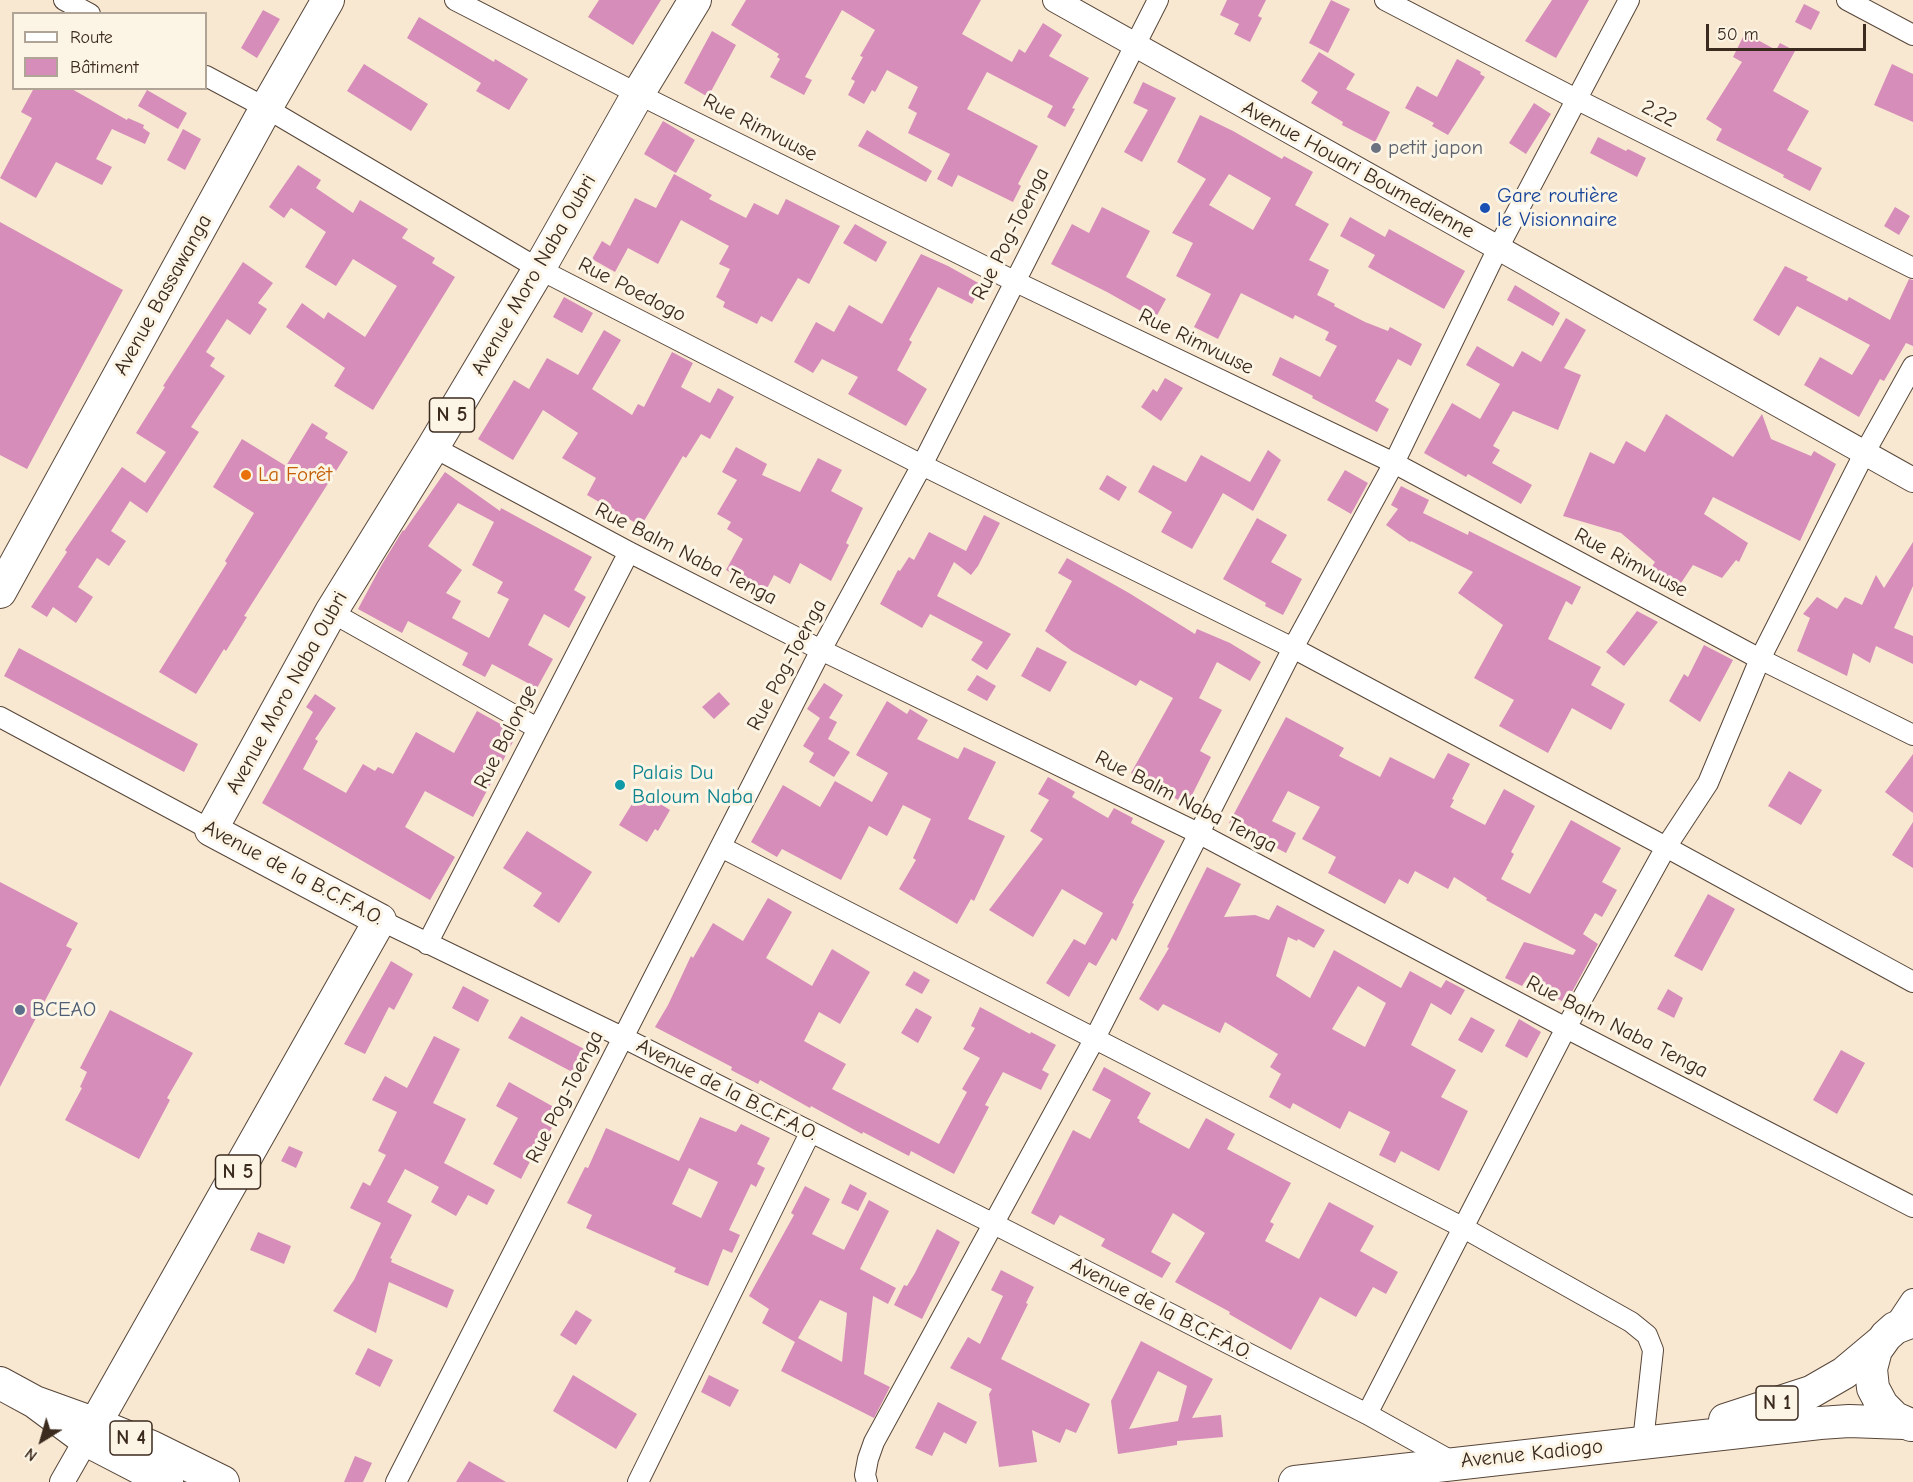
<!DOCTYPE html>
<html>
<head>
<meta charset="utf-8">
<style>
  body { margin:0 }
  #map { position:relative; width:1913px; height:1482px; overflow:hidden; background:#f8e8d1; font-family:"Comic Neue",sans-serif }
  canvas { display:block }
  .legend { position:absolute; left:12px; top:12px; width:195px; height:78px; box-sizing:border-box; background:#fcf5e5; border:2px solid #afa495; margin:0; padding:8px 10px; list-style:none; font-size:18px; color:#3b2a1e }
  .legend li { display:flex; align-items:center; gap:12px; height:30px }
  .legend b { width:30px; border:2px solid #afa495 }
  .north { position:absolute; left:12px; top:1410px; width:60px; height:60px; -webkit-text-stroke:4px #fcf5e5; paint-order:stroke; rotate:217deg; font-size:16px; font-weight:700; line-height:24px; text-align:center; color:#3b2a1e }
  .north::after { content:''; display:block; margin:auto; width:21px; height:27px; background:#3b2a1e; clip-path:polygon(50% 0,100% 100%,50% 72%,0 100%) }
  .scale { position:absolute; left:1706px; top:24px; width:160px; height:27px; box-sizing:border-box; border:3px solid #3b2a1e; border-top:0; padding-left:8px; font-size:18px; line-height:21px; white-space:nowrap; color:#3b2a1e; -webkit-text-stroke:4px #fcf5e5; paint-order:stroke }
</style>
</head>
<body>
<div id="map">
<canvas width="1913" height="1482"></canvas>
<ul class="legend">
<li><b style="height:8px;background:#fff"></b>Route</li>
<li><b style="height:16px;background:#d68db9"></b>Bâtiment</li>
</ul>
<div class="north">N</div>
<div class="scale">50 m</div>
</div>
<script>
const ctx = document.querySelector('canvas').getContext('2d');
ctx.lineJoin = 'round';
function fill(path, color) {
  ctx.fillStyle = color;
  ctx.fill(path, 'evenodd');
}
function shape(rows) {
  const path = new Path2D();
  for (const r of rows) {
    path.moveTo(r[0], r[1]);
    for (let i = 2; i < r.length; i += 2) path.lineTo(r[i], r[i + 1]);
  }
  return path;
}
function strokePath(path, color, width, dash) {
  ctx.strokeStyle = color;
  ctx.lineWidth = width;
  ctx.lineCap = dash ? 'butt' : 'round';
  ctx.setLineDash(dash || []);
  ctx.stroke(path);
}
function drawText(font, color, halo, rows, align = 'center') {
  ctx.font = font + ' "Comic Neue",sans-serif';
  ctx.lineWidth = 6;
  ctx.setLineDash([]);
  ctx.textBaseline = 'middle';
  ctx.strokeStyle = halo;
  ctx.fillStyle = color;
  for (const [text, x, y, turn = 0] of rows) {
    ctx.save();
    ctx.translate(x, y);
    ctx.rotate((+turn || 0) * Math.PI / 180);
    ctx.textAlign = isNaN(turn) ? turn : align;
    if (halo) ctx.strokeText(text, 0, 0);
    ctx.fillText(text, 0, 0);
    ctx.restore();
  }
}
fill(shape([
  [599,0,661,0,633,45,588,17],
  [746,0,981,0,962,34,1012,62,1019,49,1025,53,1043,23,1062,35,1049,56,1089,78,1072,108,1075,109,1065,127,1047,117,1053,106,987,72,967,109,1038,146,1018,184,1021,186,1013,202,958,175,952,187,937,179,950,154,908,133,917,113,908,108,918,87,887,70,875,92,872,90,864,104,848,95,855,81,851,79,863,57,860,56,875,30,842,10,805,77,812,80,804,95,770,77,780,59,777,57,779,54,731,25],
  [1227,0,1266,0,1258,16,1262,18,1250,42,1234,34,1239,24,1220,15],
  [1331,0,1350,9,1328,53,1309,43],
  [1552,0,1589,0,1556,58,1525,41],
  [1804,4,1820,12,1811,30,1795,22],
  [263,10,280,19,257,58,241,48],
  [419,17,494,62,495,59,528,79,509,110,476,91,481,83,407,38],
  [712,31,736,45,708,97,684,83],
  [1745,33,1776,50,1780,43,1795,51,1773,91,1809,111,1787,150,1822,168,1810,191,1783,177,1784,175,1716,140,1722,129,1706,119,1742,62,1733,57],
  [1319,52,1355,74,1346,89,1390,112,1375,142,1342,125,1343,122,1311,103,1318,92,1301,81],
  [1457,59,1481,72,1480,74,1485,77,1448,135,1432,126,1434,123,1405,108,1417,86,1437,97],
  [364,64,428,104,411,131,347,91],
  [1892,64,1913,74,1913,122,1874,105],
  [1143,82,1176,98,1142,162,1124,152,1148,110,1133,103],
  [34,88,70,88,127,120,128,118,144,125,143,128,150,133,145,144,112,129,96,159,112,167,102,185,56,162,36,198,0,178,32,118,21,112],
  [147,90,187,113,178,129,138,106],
  [1534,103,1551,114,1526,154,1509,143],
  [1200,115,1233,131,1282,159,1284,156,1313,172,1295,205,1329,224,1309,260,1329,270,1317,295,1335,304,1334,306,1365,322,1388,331,1390,327,1422,344,1411,366,1398,359,1375,401,1389,409,1377,432,1312,398,1313,396,1272,375,1280,357,1320,377,1337,346,1325,340,1329,332,1295,315,1293,319,1241,293,1218,339,1194,327,1211,294,1176,276,1193,243,1172,233,1206,179,1177,162],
  [1229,174,1271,198,1253,230,1209,205],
  [663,121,695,140,676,173,644,154],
  [183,129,201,139,185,170,167,160],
  [867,130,932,171,926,182,858,146],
  [1598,137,1626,151,1628,149,1646,158,1637,177,1590,153],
  [298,165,321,180,316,188,353,213,360,200,408,229,402,238,435,258,432,263,455,277,373,410,334,386,345,368,286,327,302,303,324,319,328,312,365,337,397,286,353,259,336,286,305,267,326,232,291,208,284,218,269,207],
  [674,174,712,195,709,199,746,218,754,203,778,215,786,199,840,226,809,284,798,278,772,322,761,316,757,324,723,307,725,302,716,297,730,269,719,264,729,246,681,220,658,264,628,248,615,272,592,259,602,241,610,246,635,198,656,208],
  [1102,207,1150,231,1126,277,1166,299,1155,319,1107,292,1051,264,1072,224,1089,233],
  [1895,207,1910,216,1899,235,1884,226],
  [1350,217,1385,237,1389,229,1465,271,1444,309,1368,267,1375,255,1340,236],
  [0,222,123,290,27,469,0,455],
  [855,224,887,242,876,262,843,243],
  [921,254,948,266,982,285,972,304,938,287,909,340,912,342,897,370,927,389,906,426,848,394,858,377,822,359,813,373,794,362,816,322,834,332,849,305,882,324],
  [243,262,273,283,258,303,267,309,250,335,227,319,206,352,215,358,210,366,225,376,191,427,199,432,147,513,130,501,111,531,126,541,109,566,97,558,78,587,93,597,76,623,53,607,47,617,31,607,67,552,65,550,122,467,145,483,166,452,136,433,165,387,163,386],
  [1785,266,1808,277,1806,280,1847,301,1849,297,1890,320,1909,279,1913,280,1913,346,1906,343,1884,381,1880,379,1859,417,1804,385,1820,357,1852,375,1870,345,1797,306,1779,336,1753,320],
  [1515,285,1560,313,1553,326,1507,300],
  [564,297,593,313,582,333,553,317],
  [1566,318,1586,330,1564,368,1581,375,1558,430,1513,411,1493,446,1500,450,1492,463,1532,485,1521,504,1468,474,1466,477,1424,453,1452,403,1480,419,1500,384,1466,365,1477,346,1513,367,1522,351,1541,362],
  [604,330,621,340,592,389,632,415,638,404,644,407,672,352,693,363,681,387,710,403,718,388,734,397,710,439,701,434,686,458,683,456,641,526,587,495,596,478,562,458,578,433,543,410,513,460,478,439,514,380,529,389,547,358,578,375],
  [1165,378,1183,388,1161,421,1141,407,1153,389,1157,392],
  [1666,414,1733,457,1762,414,1771,439,1811,456,1814,451,1836,464,1800,541,1713,497,1704,514,1748,543,1739,562,1736,560,1722,578,1693,565,1677,589,1649,571,1655,562,1621,533,1563,516,1590,452,1614,464,1626,441,1645,452],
  [312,423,328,433,325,438,348,452,244,616,247,617,226,651,224,649,196,694,159,672,227,563,225,561,254,513,213,487,242,439,286,466],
  [736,447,767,464,762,475,800,492,818,458,842,470,831,491,863,508,846,543,849,545,831,581,800,563,790,584,774,575,765,592,726,570,743,539,727,529,731,522,717,514,737,480,722,472],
  [1268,450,1281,460,1253,511,1223,493,1192,549,1161,532,1172,512,1138,492,1153,465,1186,482,1201,455,1250,482],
  [1345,470,1368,483,1351,514,1327,500],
  [445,472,500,511,501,508,592,557,574,590,586,597,569,628,544,614,528,645,553,659,537,688,492,664,485,677,462,665,468,653,408,621,402,633,358,609,381,566,403,530,404,531],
  [458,503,494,522,472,565,503,582,497,593,509,599,489,638,452,618,461,601,446,593,462,570,428,546],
  [1107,475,1127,487,1119,501,1099,489],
  [1401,486,1429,500,1423,513,1468,535,1469,531,1581,587,1572,605,1566,601,1548,639,1601,667,1591,685,1625,704,1611,730,1572,708,1548,753,1499,726,1514,700,1474,678,1503,625,1458,593,1473,572,1411,541,1410,542,1386,525,1398,509,1391,505],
  [984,515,1000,523,978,566,971,575,954,562,937,596,1011,634,987,670,971,660,983,642,930,614,922,628,880,604,898,570,900,571,909,557,914,560,929,532,966,551],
  [1257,518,1287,535,1271,562,1302,579,1283,615,1265,606,1266,603,1223,579],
  [1913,542,1913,586,1894,628,1913,636,1913,664,1876,646,1870,663,1853,653,1847,676,1797,651,1810,618,1803,614,1817,597,1837,609,1845,597,1862,605,1876,575,1884,588],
  [1067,558,1129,593,1195,634,1197,629,1230,643,1261,662,1250,681,1217,662,1199,698,1222,710,1200,751,1211,757,1187,805,1131,773,1173,698,1140,680,1136,686,1072,651,1045,631,1072,581,1058,573],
  [1637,611,1658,622,1624,666,1606,652],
  [1704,645,1733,660,1700,722,1669,701,1684,674,1688,677],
  [1037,647,1067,662,1050,692,1021,676],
  [19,648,198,744,184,772,4,676],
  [977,675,996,686,987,701,967,690],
  [824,683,843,695,829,718,837,722,828,739,850,752,834,777,809,762,814,753,803,746,820,718,807,709],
  [719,692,730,704,714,719,702,707],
  [315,694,336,708,315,739,318,741,303,769,346,793,363,764,375,771,378,767,393,774,416,732,454,753,477,711,513,731,511,735,515,738,473,817,425,791,405,827,455,857,430,900,262,803,313,712,306,707],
  [887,701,907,714,910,709,928,720,917,739,958,759,964,747,996,762,968,819,1005,836,974,901,971,899,957,924,899,889,916,860,913,858,931,819,903,805,887,836,869,826,841,880,782,849,777,857,751,842,783,785,820,807,835,781,872,802,888,773,856,755],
  [1286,717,1344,748,1339,756,1380,777,1390,757,1434,779,1448,753,1470,764,1452,799,1454,800,1450,807,1485,825,1504,789,1535,806,1511,852,1514,854,1501,879,1530,894,1571,820,1621,848,1602,882,1617,890,1602,917,1595,913,1583,934,1598,944,1566,1003,1556,998,1558,993,1528,977,1522,986,1505,978,1524,942,1573,955,1576,950,1486,900,1487,898,1454,877,1448,889,1415,871,1408,884,1399,879,1385,904,1328,873,1336,857,1302,839,1320,807,1288,791,1272,821,1296,833,1286,853,1229,823],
  [1913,754,1913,813,1885,792],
  [1789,771,1822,790,1801,825,1768,806],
  [1048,777,1075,792,1072,797,1108,818,1114,808,1133,818,1131,823,1165,841,1132,903,1134,904,1116,941,1112,938,1096,966,1089,962,1069,997,1046,983,1074,939,1085,945,1103,913,1062,889,1033,937,989,910,1043,839,1030,831,1049,800,1038,794],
  [640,791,670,810,658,831,655,829,647,842,619,825],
  [1913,822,1913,868,1892,855],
  [527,831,592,872,559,923,533,906,542,893,503,868],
  [1207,867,1241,884,1224,917,1255,915,1269,920,1277,905,1325,930,1314,948,1298,939,1297,941,1288,937,1276,976,1310,998,1334,950,1401,988,1410,971,1441,988,1446,980,1465,990,1451,1015,1431,1003,1411,1045,1456,1070,1441,1097,1468,1111,1439,1171,1401,1151,1395,1163,1379,1155,1390,1132,1349,1111,1340,1129,1293,1103,1290,1109,1269,1097,1281,1074,1270,1067,1278,1054,1225,1022,1220,1033,1163,1004,1158,1011,1139,999,1169,948,1167,947],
  [1358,986,1386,1003,1365,1047,1332,1029],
  [0,882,78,923,66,946,72,949,0,1087],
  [1708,894,1735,909,1702,971,1674,956],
  [768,898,792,912,766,958,812,986,832,949,870,972,840,1024,819,1012,804,1041,846,1064,832,1089,939,1144,967,1092,962,1089,980,1058,963,1049,975,1028,971,1026,980,1007,1030,1034,1031,1032,1056,1045,1042,1070,1049,1074,1041,1090,1003,1072,985,1105,989,1107,954,1174,911,1151,909,1156,863,1132,862,1134,811,1106,810,1108,760,1080,758,1084,731,1070,732,1067,655,1027,668,1005,691,956,693,958,713,923,743,941],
  [391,961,413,974,394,1010,389,1007,365,1054,344,1044],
  [914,971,930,980,922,994,905,985],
  [463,986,489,1000,478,1022,452,1008],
  [1668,989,1683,998,1674,1018,1657,1009],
  [916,1008,932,1017,918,1043,901,1033],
  [110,1010,193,1053,167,1098,170,1100,139,1159,65,1120,82,1088,80,1087,87,1072,80,1068],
  [521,1016,588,1051,576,1074,508,1038],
  [1471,1017,1495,1030,1482,1053,1458,1040],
  [1519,1019,1541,1032,1527,1058,1505,1046],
  [434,1036,460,1049,433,1103,466,1119,444,1163,495,1190,487,1205,468,1195,456,1216,431,1202,439,1187,405,1169,387,1202,412,1215,390,1258,392,1259,391,1262,454,1290,447,1308,389,1282,376,1333,333,1311,354,1280,381,1223,350,1208,363,1182,370,1186,386,1155,378,1151,397,1112,372,1100,385,1076,407,1088],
  [1841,1050,1865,1063,1837,1114,1813,1100],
  [1104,1067,1151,1093,1137,1118,1140,1120,1139,1122,1189,1149,1206,1118,1235,1134,1227,1149,1291,1183,1270,1222,1274,1224,1265,1241,1299,1259,1329,1202,1374,1226,1360,1251,1398,1272,1386,1294,1373,1287,1356,1317,1320,1297,1291,1350,1229,1314,1230,1312,1175,1282,1205,1233,1173,1213,1151,1252,1171,1263,1162,1278,1101,1246,1105,1239,1060,1215,1054,1225,1031,1213,1073,1130,1090,1139,1111,1100,1092,1090],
  [509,1082,561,1111,548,1135,545,1133,521,1179,493,1164,518,1118,496,1106],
  [700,1117,736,1132,741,1124,770,1138,757,1164,765,1168,756,1187,751,1184,729,1230,740,1235,732,1253,723,1249,708,1286,674,1272,676,1268,586,1228,592,1215,567,1203,585,1167,588,1168,606,1128,679,1161],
  [689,1168,718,1182,701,1218,672,1204],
  [289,1146,303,1152,296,1168,281,1161],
  [850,1184,867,1193,858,1211,841,1203],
  [805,1186,830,1199,812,1234,844,1250,869,1200,889,1211,860,1269,896,1288,888,1304,873,1296,864,1374,890,1387,874,1418,781,1371,795,1342,762,1323,769,1309,749,1296,794,1215,791,1213],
  [820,1300,847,1313,842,1362,798,1338],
  [937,1229,960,1242,922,1319,894,1305,904,1285,907,1286,915,1273],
  [258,1232,291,1246,284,1264,250,1250],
  [1001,1270,1034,1287,1026,1303,1028,1304,1001,1359,1090,1404,1076,1433,1066,1429,1060,1443,1032,1430,1037,1462,999,1467,989,1394,992,1389,950,1368,968,1337,980,1344,1003,1296,991,1290],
  [576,1310,592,1320,576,1345,560,1335],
  [1141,1341,1213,1379,1192,1418,1221,1415,1223,1437,1177,1441,1177,1445,1118,1454,1111,1401],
  [1158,1371,1187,1386,1178,1421,1129,1429],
  [368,1348,393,1360,380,1387,355,1374],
  [573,1375,637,1414,616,1449,553,1411],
  [709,1375,739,1390,730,1407,701,1392],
  [938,1402,977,1422,966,1444,944,1432,932,1456,915,1448],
  [355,1456,372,1463,363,1482,344,1482],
  [469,1461,506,1482,456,1482]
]), '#d68db9');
const minor = shape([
  [64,0,90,14],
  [455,0,638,94,1014,281,1394,463,1760,659,1913,735],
  [1385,0,1576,99,1913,268],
  [1847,0,1913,35],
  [206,76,266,108,539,269,922,465,1293,648,1666,847,1913,982],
  [433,447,629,552,821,650,1198,833,1566,1028,1913,1207],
  [331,612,537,728],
  [0,717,211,830],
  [721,847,1462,1227,1631,1322,1647,1335,1653,1350,1643,1442],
  [380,920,622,1037,992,1223,1367,1414,1455,1463],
  [427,944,629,552],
  [1367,1414,1566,1028,1666,847,1708,783,1760,659,1865,452,1913,366],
  [396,1482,821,650,922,465,1158,0],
  [638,1482,810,1133],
  [867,1482,865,1475,868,1459,874,1442,1095,1038,1293,648,1394,463,1498,248,1629,0]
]);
const tertiary = shape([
  [1055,0,1913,480],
  [1895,1328,1913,1301],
  [62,1482,86,1440]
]);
const trunk = shape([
  [0,592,266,108,328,0],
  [0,1383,35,1402,86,1440,167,1482],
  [35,1402,96,1424,152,1447,223,1482],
  [1725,1420,1811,1392,1844,1373,1881,1342],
  [1911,1425,1895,1418,1882,1405,1873,1388,1871,1369,1876,1350,1886,1336,1895,1328,1913,1321],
  [86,1440,380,920,211,830,331,612,433,447,539,269,638,94,695,0],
  [1295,1482,1820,1423,1849,1421,1904,1423]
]);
strokePath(minor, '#574639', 22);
strokePath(tertiary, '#574639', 26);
strokePath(trunk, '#574639', 34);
strokePath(minor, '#fff', 20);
strokePath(tertiary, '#fff', 24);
strokePath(trunk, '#fff', 32);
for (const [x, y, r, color] of [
  [1376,148,6,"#6b7280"],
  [1485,208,6,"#1a4fb4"],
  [246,475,6,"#e8710a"],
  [620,785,6,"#0f9aa8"],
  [20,1010,6,"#5c6f8a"]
]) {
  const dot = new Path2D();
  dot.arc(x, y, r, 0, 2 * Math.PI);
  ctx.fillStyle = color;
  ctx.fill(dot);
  strokePath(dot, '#fcf5e5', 2);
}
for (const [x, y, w] of [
  [452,415,45],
  [238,1172,45],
  [1777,1403,42],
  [131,1438,42]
]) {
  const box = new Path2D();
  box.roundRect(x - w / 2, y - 17, w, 34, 4.5);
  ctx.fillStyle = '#fcf5e5';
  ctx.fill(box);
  strokePath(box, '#3b2a1e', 1.5);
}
drawText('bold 20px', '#3b2a1e', null, [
  ["N 5",452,415],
  ["N 5",238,1172],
  ["N 1",1777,1403],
  ["N 4",131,1438]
]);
drawText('21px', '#3b2a1e', '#fcf5e5', [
  ["2.22",1659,114,27],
  ["Rue Rimvuuse",760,128,27],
  ["Avenue Houari Boumedienne",1358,170,29],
  ["Rue Pog-Toenga",1011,234,-63],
  ["Avenue Moro Naba Oubri",534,275,-60],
  ["Rue Poedogo",632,290,27],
  ["Avenue Bassawanga",163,295,-61],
  ["Rue Rimvuuse",1196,342,26],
  ["Rue Balm Naba Tenga",686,554,27],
  ["Rue Rimvuuse",1631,563,28],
  ["Rue Pog-Toenga",787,665,-62],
  ["Avenue Moro Naba Oubri",287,693,-61],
  ["Rue Balonge",506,737,-63],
  ["Rue Balm Naba Tenga",1186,802,27],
  ["Avenue de la B.C.F.A.O.",293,873,28],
  ["Rue Balm Naba Tenga",1617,1027,27],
  ["Avenue de la B.C.F.A.O.",727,1090,27],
  ["Rue Pog-Toenga",565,1097,-63],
  ["Avenue de la B.C.F.A.O.",1161,1309,27],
  ["Avenue Kadiogo",1532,1454,-6]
]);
drawText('21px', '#5b616d', '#fcf5e5', [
  ["petit japon",1388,148]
], 'left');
drawText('21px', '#164399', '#fcf5e5', [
  ["Gare routière",1497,196],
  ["le Visionnaire",1497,220]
], 'left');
drawText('21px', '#c56008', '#fcf5e5', [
  ["La Forêt",258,475]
], 'left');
drawText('21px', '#0d838f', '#fcf5e5', [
  ["Palais Du",632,773],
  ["Baloum Naba",632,797]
], 'left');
drawText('21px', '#4e5e75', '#fcf5e5', [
  ["BCEAO",32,1010]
], 'left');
</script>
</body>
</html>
